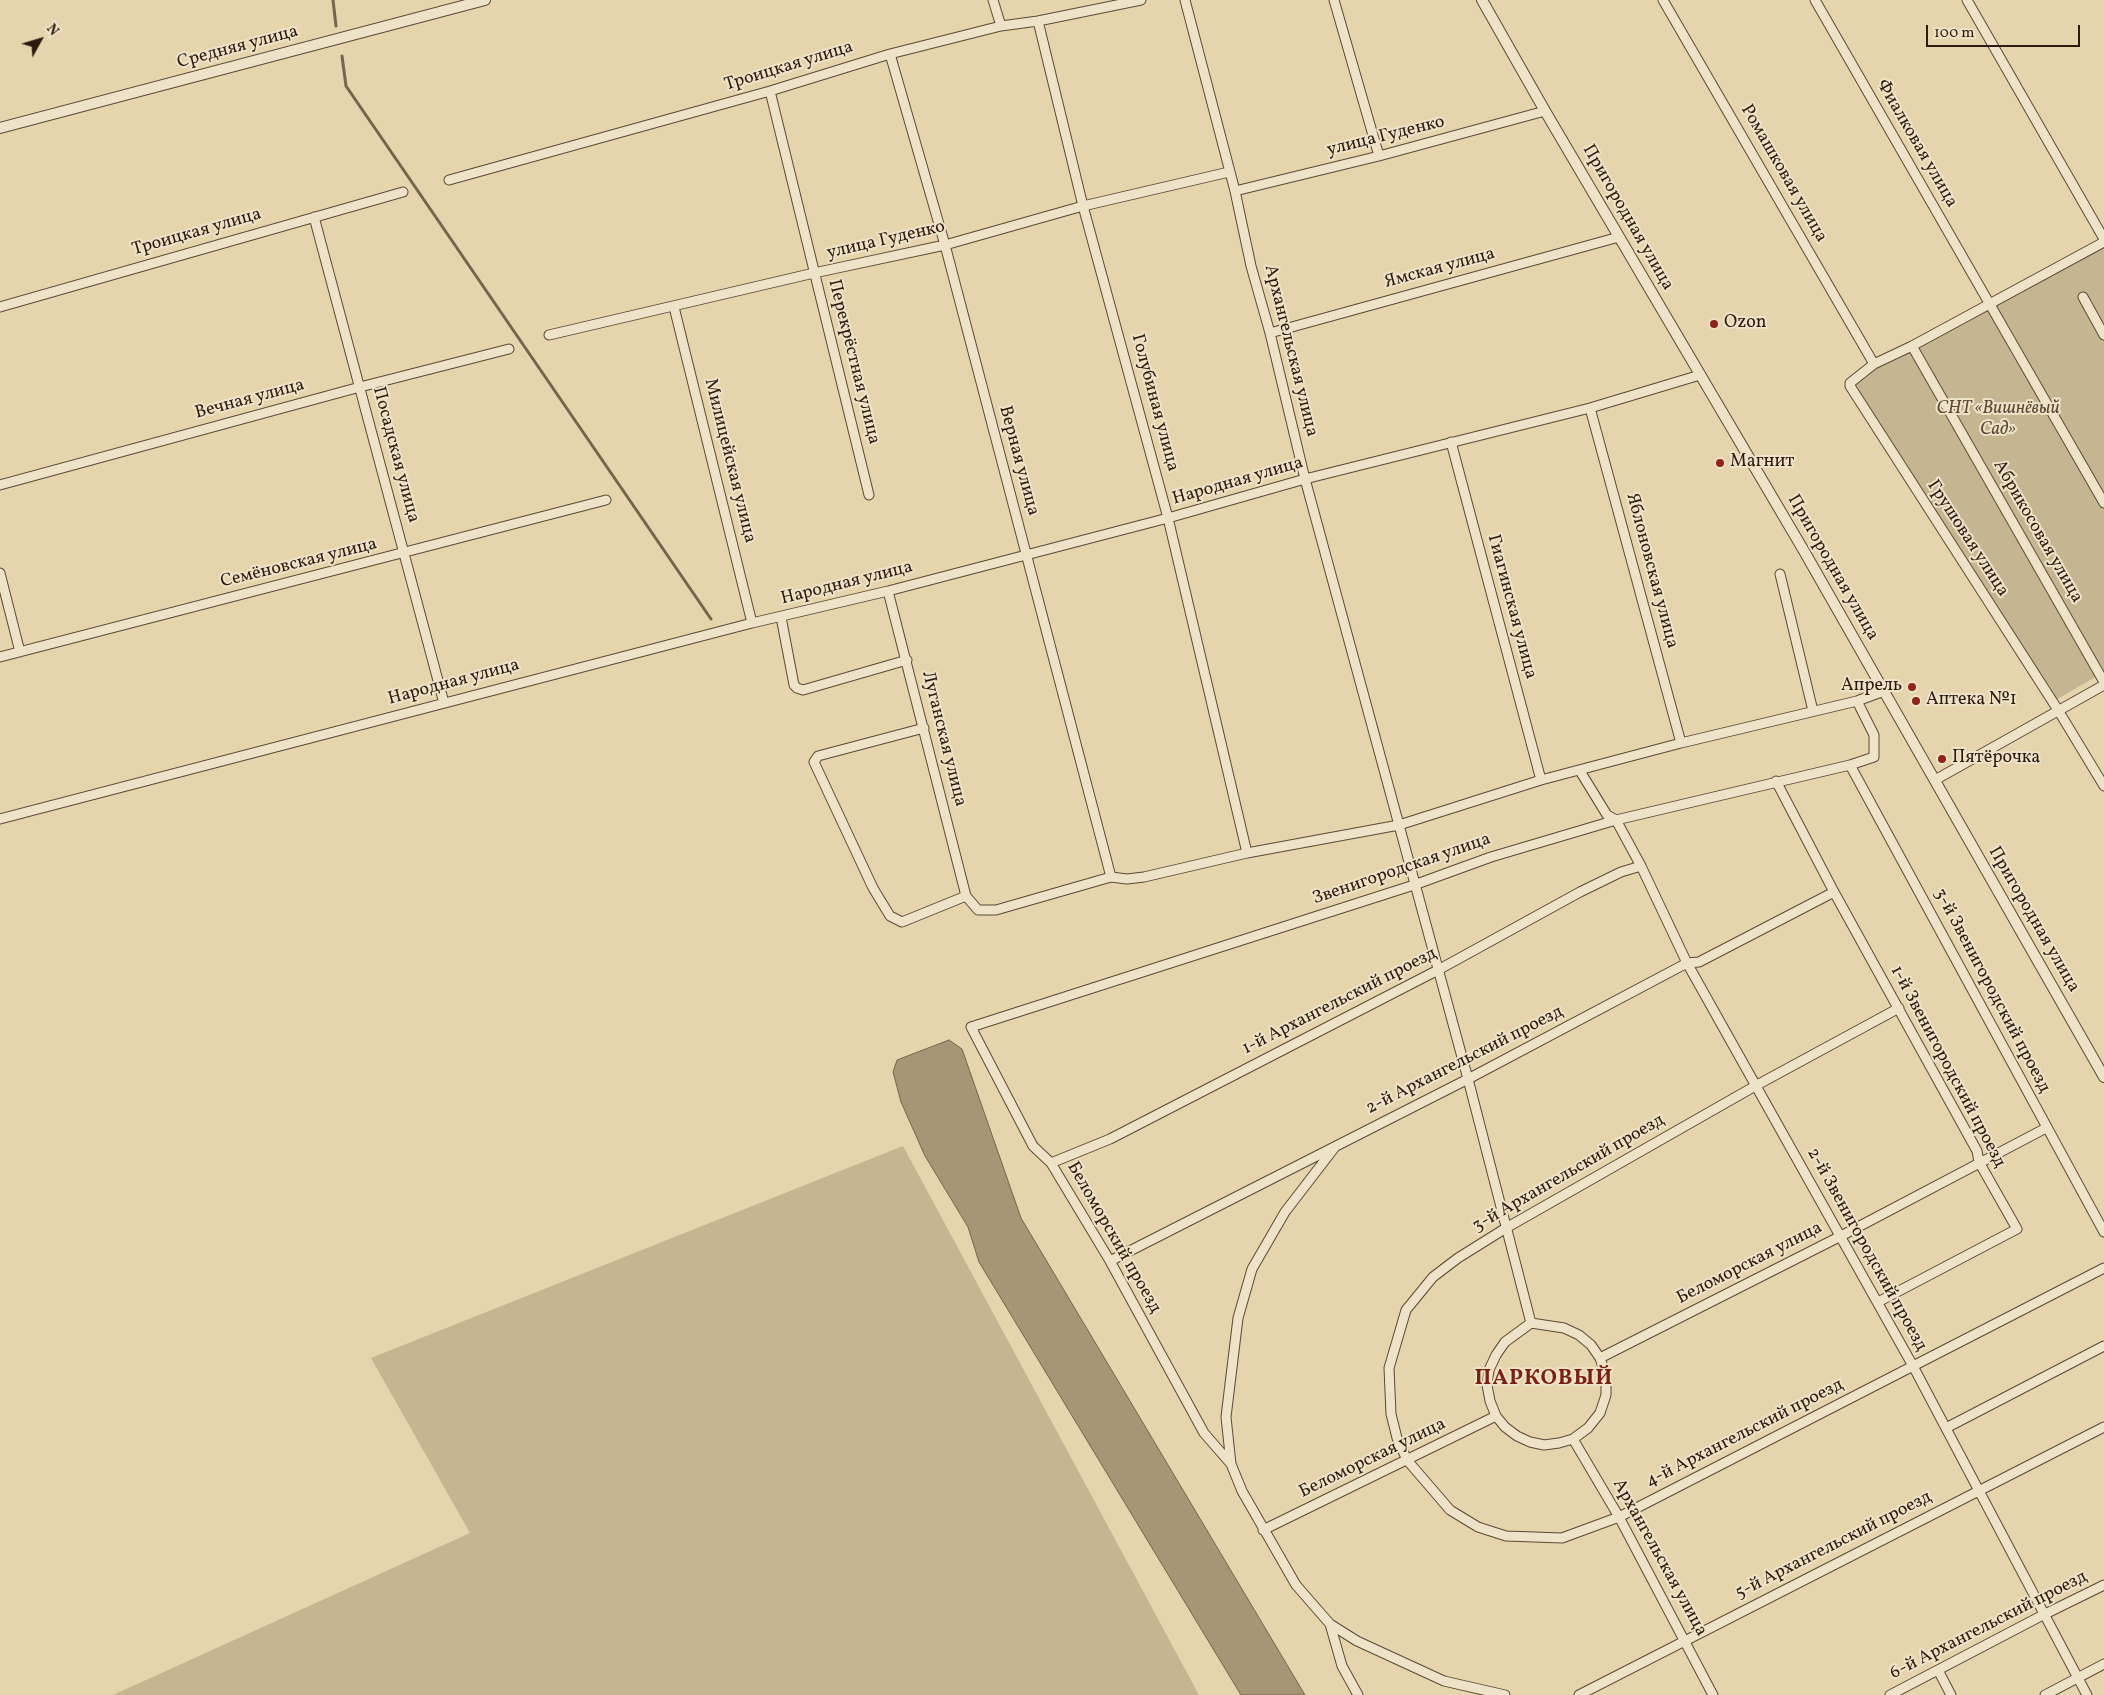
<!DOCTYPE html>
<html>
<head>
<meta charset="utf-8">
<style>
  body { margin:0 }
  #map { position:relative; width:2104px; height:1695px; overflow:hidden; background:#e5d4ac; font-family:Vollkorn,serif }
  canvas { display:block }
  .north { position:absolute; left:15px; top:15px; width:50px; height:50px; -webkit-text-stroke:4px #eee3c9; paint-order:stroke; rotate:51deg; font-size:14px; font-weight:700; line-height:20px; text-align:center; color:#2e1b0d }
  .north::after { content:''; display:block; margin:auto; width:18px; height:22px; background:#2e1b0d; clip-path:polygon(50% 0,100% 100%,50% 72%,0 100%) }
  .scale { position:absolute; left:1926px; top:25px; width:154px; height:22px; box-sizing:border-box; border:2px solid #2e1b0d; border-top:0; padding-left:6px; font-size:15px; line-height:18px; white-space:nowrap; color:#2e1b0d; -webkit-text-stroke:4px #eee3c9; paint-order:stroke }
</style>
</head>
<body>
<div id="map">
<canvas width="2104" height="1695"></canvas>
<div class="north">N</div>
<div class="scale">100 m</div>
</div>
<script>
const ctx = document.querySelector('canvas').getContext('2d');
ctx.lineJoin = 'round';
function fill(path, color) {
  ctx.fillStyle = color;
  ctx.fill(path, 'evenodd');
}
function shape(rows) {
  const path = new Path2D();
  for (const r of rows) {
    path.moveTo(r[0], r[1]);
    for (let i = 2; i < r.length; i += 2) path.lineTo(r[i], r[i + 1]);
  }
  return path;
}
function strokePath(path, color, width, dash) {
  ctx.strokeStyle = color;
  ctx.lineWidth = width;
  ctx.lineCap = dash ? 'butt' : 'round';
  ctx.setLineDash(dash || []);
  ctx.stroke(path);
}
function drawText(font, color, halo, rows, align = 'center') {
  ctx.font = font + ' Vollkorn,serif';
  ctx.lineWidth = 4;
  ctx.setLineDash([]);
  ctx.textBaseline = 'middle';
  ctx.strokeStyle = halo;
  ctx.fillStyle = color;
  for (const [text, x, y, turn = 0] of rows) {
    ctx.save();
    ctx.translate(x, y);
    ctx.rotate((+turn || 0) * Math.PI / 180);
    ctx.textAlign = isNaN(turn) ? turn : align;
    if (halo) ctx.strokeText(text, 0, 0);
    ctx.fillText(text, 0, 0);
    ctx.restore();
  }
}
fill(shape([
  [2104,242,2104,672,2052,702,1851,380],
  [903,1146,1199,1695,113,1695,470,1533,371,1358]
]), '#c6b591');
const water = shape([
  [949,1040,962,1049,1021,1218,1305,1695,1241,1695,979,1262,968,1227,925,1156,901,1102,893,1072,897,1060,949,1040]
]);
fill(water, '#a79576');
strokePath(water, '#77644c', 1);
strokePath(shape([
  [333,0,336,26],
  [342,56,346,86,711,619]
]), '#77644c', 3);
const minor = shape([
  [993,0,1001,26],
  [1185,0,1235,191,1251,266,1270,333,1305,479,1468,1079,1531,1323],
  [1334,0,1379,156],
  [1663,0,1874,364],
  [1815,0,2104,503],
  [1967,0,2104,239],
  [1038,21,1083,206,1168,518,1247,853],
  [890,54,945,245,1111,877],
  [770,91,869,495],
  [449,180,770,91,890,54,1001,26,1038,21,1141,0],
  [1235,191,1379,156,1545,111],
  [314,217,444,703],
  [2104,242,1912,346,1874,364,1850,383,1850,386,2058,710,2104,786],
  [2083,297,2104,335],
  [0,307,403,192],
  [674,307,752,623],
  [1270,333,1619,237],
  [549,335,814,273,945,245,1083,206,1229,172],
  [1912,346,2104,682],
  [1590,408,1681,743],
  [1451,442,1541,780],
  [0,485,360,387,509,349],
  [0,573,20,652],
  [1780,574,1813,711],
  [888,591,966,896],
  [781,617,794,685,797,688,803,690,907,660],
  [0,657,606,500],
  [924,728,818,756,814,762,873,888,890,916,902,922,966,896,978,910,996,910,1111,877,1127,879,1144,877,1247,853,1399,825,1541,780,1681,743,1857,701,1884,691],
  [1850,765,2104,1232],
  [1580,771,1607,815,1616,820,1641,866,1687,963,1913,1366,2087,1695],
  [1935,780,2104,685],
  [1776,781,1834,892,1977,1151,1979,1162,2017,1229,1878,1302],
  [0,819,752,623,888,591,1168,518,1305,479,1590,408,1700,375],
  [1899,1008,1757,1085,1506,1228,1458,1258,1433,1277,1406,1310,1389,1368,1391,1414,1397,1438,1407,1460,1450,1510,1478,1527,1506,1536,1562,1538,1619,1517,2104,1268],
  [1335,1147,1285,1212,1252,1269,1238,1318,1226,1417,1231,1464,1242,1491,1296,1585,1330,1624,1357,1641,1444,1681,1505,1695],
  [1051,1163,1110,1139,1438,970,1580,892,1621,872,1641,866],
  [1110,1261,1468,1079,1687,963,1699,962,1834,892],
  [1531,1323,1564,1328,1579,1335,1591,1345,1600,1358,1606,1376,1606,1395,1600,1413,1588,1428,1573,1439,1559,1443,1544,1445,1530,1442,1517,1436,1505,1427,1496,1416,1490,1401,1487,1385,1489,1370,1496,1355,1505,1342,1531,1323],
  [1600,1358,1839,1237,2046,1128],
  [1946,1428,2104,1346],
  [1573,1439,1619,1517,1713,1695],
  [1231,1464,1204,1433,1110,1261,1051,1163,1033,1146,971,1027,1414,885,1491,857,1616,820,1850,765,1874,757,1874,735,1857,701],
  [1263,1530,1496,1416],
  [1330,1624,1342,1666,1358,1695],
  [1938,1670,1951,1695],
  [1579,1695,2104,1427],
  [1890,1695,2043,1615,2104,1585],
  [2045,1695,2104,1664]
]);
const tertiary = shape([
  [1482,0,1545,111,1804,551,2104,1077],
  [0,128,485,0]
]);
strokePath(minor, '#5c4935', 11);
strokePath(tertiary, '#5c4935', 12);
strokePath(minor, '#eee3c9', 9);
strokePath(tertiary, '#eee3c9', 10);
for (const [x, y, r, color] of [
  [1714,324,5,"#8f2418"],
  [1720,463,5,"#8f2418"],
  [1912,687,5,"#8f2418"],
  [1916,701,5,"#8f2418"],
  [1942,759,5,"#8f2418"]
]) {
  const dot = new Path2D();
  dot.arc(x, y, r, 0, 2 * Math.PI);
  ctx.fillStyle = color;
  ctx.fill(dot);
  strokePath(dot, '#eee3c9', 2);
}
drawText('18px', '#2e1b0d', '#eee3c9', [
  ["Средняя улица",238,48,-15],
  ["Троицкая улица",789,67,-17],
  ["улица Гуденко",1386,137,-14],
  ["Фиалковая улица",1916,144,60],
  ["Ромашковая улица",1783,174,60],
  ["Пригородная улица",1627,218,60],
  ["Троицкая улица",197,233,-16],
  ["улица Гуденко",886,241,-13],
  ["Ямская улица",1440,269,-15],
  ["Архангельская улица",1290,351,76],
  ["Перекрёстная улица",853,362,76],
  ["Вечная улица",250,400,-15],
  ["Голубиная улица",1154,403,75],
  ["Посадская улица",395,455,75],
  ["Милицейская улица",729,461,76],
  ["Верная улица",1018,461,75],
  ["Народная улица",1238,482,-16],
  ["Абрикосовая улица",2037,532,60],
  ["Грушовая улица",1967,539,57],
  ["Семёновская улица",299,564,-14],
  ["Пригородная улица",1832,568,60],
  ["Яблоновская улица",1651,571,75],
  ["Народная улица",847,584,-14],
  ["Гиагинская улица",1511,607,75],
  ["Народная улица",454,683,-15],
  ["Луганская улица",943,739,76],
  ["Звенигородская улица",1402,870,-19],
  ["Пригородная улица",2033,920,60],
  ["3-й Звенигородский проезд",1991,991,62],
  ["1-й Архангельский проезд",1340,1002,-27],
  ["2-й Архангельский проезд",1465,1061,-27],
  ["1-й Звенигородский проезд",1947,1067,62],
  ["3-й Архангельский проезд",1569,1174,-30],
  ["Беломорский проезд",1113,1238,60],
  ["2-й Звенигородский проезд",1866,1250,61],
  ["Беломорская улица",1750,1264,-27],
  ["4-й Архангельский проезд",1745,1434,-27],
  ["Беломорская улица",1373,1459,-26],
  ["5-й Архангельский проезд",1834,1546,-27],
  ["Архангельская улица",1659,1558,61],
  ["6-й Архангельский проезд",1989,1626,-27]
]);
drawText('18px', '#2e1b0d', '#eee3c9', [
  ["Ozon",1724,324],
  ["Магнит",1730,463],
  ["Апрель",1902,687,"right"],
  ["Аптека №1",1926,701],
  ["Пятёрочка",1952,759]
], 'left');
drawText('italic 18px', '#5c4935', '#eee3c9', [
  ["СНТ «Вишнёвый",1998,410],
  ["Cад»",1998,431]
]);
ctx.letterSpacing = '1px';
drawText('bold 22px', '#7a1f14', '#eee3c9', [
  ["ПАРКОВЫЙ",1544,1380]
]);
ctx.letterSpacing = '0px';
</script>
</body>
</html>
